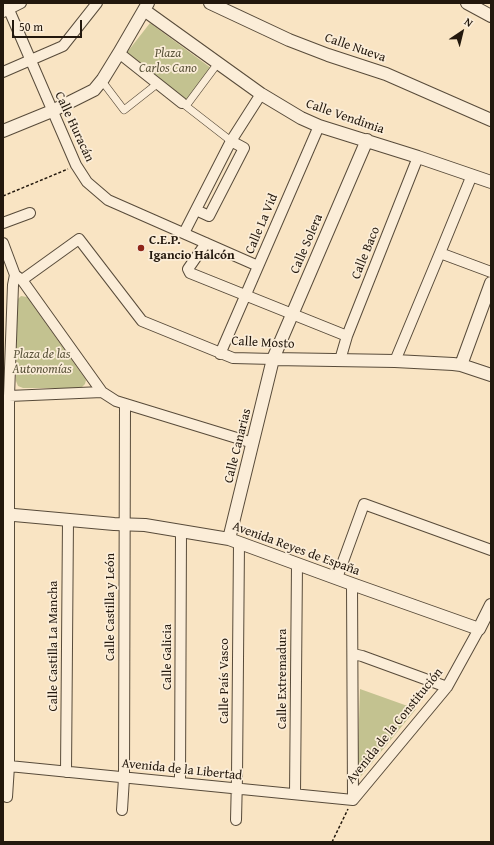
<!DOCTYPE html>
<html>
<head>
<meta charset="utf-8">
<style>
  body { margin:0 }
  #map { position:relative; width:494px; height:845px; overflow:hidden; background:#f9e4c3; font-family:"Gentium Book Plus",serif }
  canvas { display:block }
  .frame { position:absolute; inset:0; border:4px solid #23180d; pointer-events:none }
  .north { position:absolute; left:442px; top:12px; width:40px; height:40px; -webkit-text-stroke:3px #fbedd8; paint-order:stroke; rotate:35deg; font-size:11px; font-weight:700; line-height:16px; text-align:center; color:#23180d }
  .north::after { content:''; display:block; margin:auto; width:14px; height:18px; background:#23180d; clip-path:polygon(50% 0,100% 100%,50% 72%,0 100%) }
  .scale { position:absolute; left:12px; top:20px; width:70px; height:18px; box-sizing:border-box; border:2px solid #23180d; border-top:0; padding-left:5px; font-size:12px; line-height:14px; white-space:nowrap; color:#23180d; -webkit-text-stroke:3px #fbedd8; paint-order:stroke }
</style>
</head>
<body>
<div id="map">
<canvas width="494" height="845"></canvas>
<div class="frame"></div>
<div class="north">N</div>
<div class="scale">50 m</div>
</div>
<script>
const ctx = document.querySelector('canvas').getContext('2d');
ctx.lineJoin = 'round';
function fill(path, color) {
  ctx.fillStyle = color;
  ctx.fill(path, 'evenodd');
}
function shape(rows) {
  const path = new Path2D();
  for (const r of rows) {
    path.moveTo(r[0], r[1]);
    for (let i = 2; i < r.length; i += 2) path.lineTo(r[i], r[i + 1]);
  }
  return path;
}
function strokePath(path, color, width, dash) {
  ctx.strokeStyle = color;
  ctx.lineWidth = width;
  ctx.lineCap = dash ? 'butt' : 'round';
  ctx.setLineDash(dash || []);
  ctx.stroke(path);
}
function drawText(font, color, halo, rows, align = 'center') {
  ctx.font = font + ' "Gentium Book Plus",serif';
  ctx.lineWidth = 3.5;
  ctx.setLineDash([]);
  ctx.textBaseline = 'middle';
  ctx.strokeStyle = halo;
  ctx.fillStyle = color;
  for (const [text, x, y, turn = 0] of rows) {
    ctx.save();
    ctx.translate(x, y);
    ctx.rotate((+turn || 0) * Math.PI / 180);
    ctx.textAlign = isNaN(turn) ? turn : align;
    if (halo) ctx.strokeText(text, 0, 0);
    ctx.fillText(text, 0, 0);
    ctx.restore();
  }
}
fill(shape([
  [150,23,211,68,186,100,125,55],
  [21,296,27,297,86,380,85,384,81,388,23,388,18,386,16,381,17,300],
  [360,689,416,709,357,781]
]), '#c3c290');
const pedestrian = shape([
  [218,63,186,106,231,141],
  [102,81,124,110,157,84]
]);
const minor = shape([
  [6,3,76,165,87,182,108,200,258,266],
  [3,12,21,3],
  [119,53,182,103],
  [3,72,63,46,97,3],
  [196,210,209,216,244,148,231,141],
  [3,223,30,213],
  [184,233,231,141,261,94],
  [3,243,15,275],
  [206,243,188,269,190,273,347,336],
  [440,253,491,272],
  [22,280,79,239,142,321,233,358,273,359],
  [220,354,319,126],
  [340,360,347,336,418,157],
  [395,361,440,253,472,175],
  [102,392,9,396,13,285,15,275,22,280,102,392,116,401,253,443],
  [337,578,364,504,491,550],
  [352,584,353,800],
  [353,654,362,656,447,687],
  [9,766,353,800],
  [66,772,68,520],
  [180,783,181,531],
  [295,794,297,564],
  [7,797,9,766,9,396],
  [353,800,447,687,479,629],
  [122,810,124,778,125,404],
  [236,820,237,777,239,543]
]);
const tertiary = shape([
  [210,3,289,40,328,55,386,74,491,120],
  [467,3,491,16],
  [144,10,261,94,301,118,319,126,418,157,491,182],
  [3,131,52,111,94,90,103,79,119,53,148,3],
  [273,359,395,361,453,364,461,365,491,375],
  [461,365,491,283],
  [3,514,114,524,145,525,229,539,352,584,479,629,491,605],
  [229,539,273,359,367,140]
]);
strokePath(pedestrian, '#584b3a', 8);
strokePath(minor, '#584b3a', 12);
strokePath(tertiary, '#584b3a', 14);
strokePath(shape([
  [3,196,68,169],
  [332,842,348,809]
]), '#23180d', 1.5, [3, 2]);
strokePath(pedestrian, '#fbedd8', 7);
strokePath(minor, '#fbedd8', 10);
strokePath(tertiary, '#fbedd8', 12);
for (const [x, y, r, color] of [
  [141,248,4,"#8f2418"]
]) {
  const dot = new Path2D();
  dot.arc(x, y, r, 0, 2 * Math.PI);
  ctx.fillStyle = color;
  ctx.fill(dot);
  strokePath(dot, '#fbedd8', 1.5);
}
drawText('13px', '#23180d', '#fbedd8', [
  ["Calle Nueva",355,48,19],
  ["Calle Vendimia",345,117,19],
  ["Calle Huracán",74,127,65],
  ["Calle La Vid",262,224,-67],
  ["Calle Solera",307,244,-67],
  ["Calle Baco",366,253,-68],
  ["Calle Mosto",263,343,3],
  ["Calle Canarias",238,446,-76],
  ["Avenida Reyes de España",296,549,20],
  ["Calle Castilla y León",111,607,-90],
  ["Calle Castilla La Mancha",54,646,-90],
  ["Calle Galicia",168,657,-90],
  ["Calle Extremadura",283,679,-90],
  ["Calle País Vasco",225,681,-90],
  ["Avenida de la Constitución",395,726,-51],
  ["Avenida de la Libertad",182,770,6]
]);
drawText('italic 13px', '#5b543b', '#fbedd8', [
  ["Plaza",168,54],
  ["Carlos Cano",168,69],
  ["Plaza de las",42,355],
  ["Autonomías",42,370]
]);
drawText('bold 13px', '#23180d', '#fbedd8', [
  ["C.E.P.",149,241],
  ["Igancio Halcón",149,256]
], 'left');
</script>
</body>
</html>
